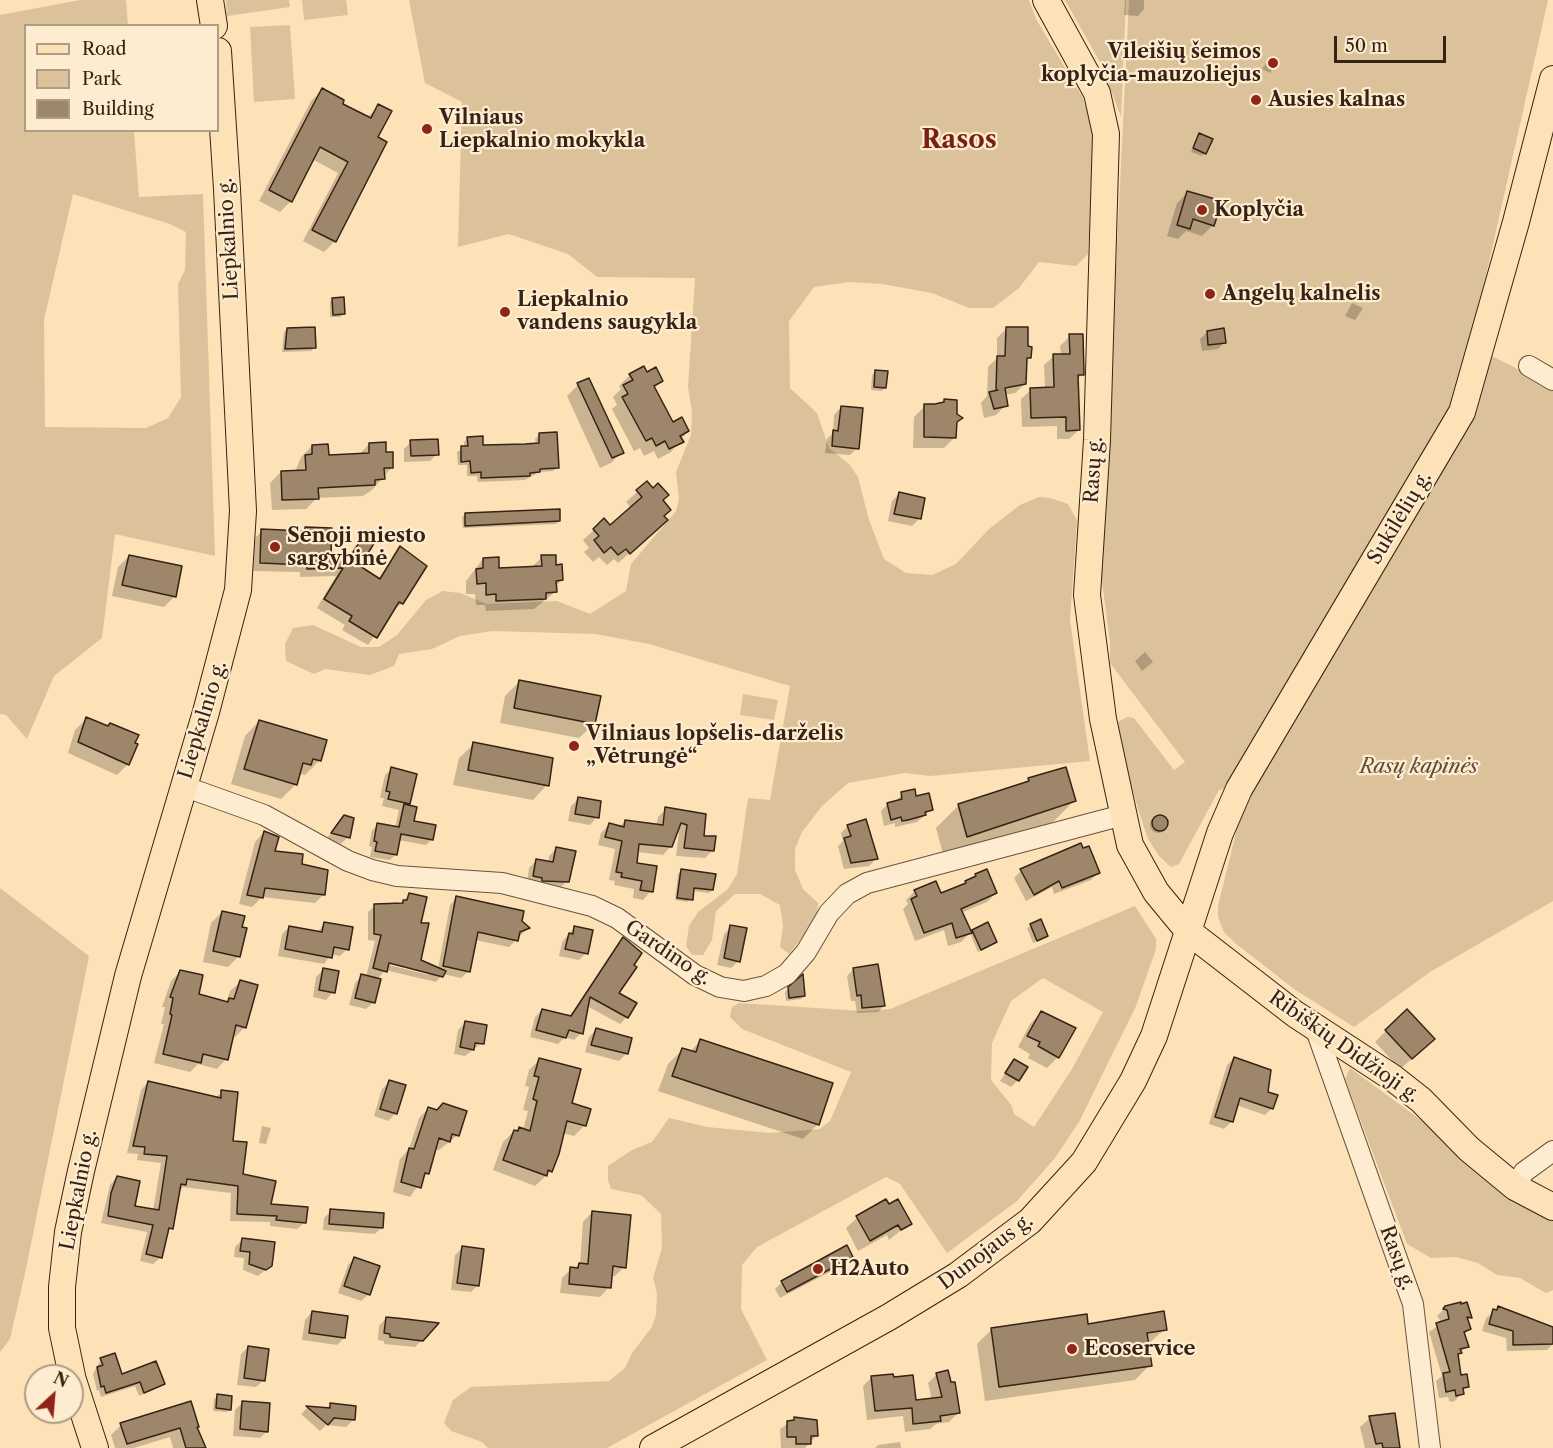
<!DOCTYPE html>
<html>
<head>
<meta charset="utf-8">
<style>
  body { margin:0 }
  #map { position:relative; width:1553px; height:1448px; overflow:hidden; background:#fde2b7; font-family:"Libre Caslon Text",serif }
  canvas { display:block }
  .legend { position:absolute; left:24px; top:24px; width:195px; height:108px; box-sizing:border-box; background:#feecd0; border:2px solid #ae9c85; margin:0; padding:8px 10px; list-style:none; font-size:18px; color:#362315 }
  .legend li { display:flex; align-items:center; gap:12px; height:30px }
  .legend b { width:30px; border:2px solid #ae9c85 }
  .north { position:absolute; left:24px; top:1364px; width:60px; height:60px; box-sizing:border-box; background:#feecd0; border:2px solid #ae9c85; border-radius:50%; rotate:26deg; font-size:16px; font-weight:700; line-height:24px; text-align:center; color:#362315 }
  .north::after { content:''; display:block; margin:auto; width:21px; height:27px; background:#8f2418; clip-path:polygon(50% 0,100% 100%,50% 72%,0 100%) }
  .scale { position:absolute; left:1334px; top:36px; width:112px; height:27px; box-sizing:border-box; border:3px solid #362315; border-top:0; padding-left:8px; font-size:18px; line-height:21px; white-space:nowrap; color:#362315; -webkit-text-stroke:4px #feecd0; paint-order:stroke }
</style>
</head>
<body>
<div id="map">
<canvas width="1553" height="1448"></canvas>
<ul class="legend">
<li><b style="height:8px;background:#fde2b7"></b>Road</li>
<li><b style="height:16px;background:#dbc29b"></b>Park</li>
<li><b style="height:16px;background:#9d8669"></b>Building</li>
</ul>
<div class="north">N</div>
<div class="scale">50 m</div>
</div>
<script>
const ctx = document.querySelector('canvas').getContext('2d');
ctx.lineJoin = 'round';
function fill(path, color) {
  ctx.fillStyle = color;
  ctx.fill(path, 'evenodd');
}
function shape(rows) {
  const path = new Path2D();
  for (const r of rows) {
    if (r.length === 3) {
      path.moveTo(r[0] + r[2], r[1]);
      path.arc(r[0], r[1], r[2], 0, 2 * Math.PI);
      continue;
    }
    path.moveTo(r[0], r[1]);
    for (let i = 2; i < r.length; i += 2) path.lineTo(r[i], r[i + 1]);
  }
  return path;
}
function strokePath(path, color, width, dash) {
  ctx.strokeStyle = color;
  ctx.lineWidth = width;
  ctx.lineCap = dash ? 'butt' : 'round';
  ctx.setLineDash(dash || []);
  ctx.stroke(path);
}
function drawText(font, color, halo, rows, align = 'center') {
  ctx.font = font + ' "Libre Caslon Text",serif';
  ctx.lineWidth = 4.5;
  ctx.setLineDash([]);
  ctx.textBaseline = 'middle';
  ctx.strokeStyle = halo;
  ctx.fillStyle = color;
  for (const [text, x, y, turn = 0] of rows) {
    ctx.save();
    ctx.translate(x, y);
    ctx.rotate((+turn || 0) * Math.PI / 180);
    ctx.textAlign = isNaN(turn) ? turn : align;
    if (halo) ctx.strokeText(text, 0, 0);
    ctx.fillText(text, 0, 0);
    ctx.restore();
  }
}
fill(shape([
  [80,0,126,0,128,25,26,26,26,130,134,131,139,197,203,194,215,556,115,534,102,638,54,676,27,739,6,715,0,714,0,15],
  [73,194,170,224,186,232,185,270,178,284,181,397,168,418,146,428,45,427,44,320],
  [226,0,289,0,290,7,227,16],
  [302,0,346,0,348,15,304,20],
  [409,0,1029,0,1036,19,1083,98,1092,127,1093,148,1088,254,1076,266,1039,262,1019,288,993,308,969,308,932,293,882,284,849,282,814,287,789,321,790,388,817,413,829,448,849,464,858,477,869,520,884,559,906,573,932,575,956,564,989,529,1020,505,1039,497,1051,498,1068,504,1077,520,1070,620,1090,761,930,776,905,773,848,783,822,806,802,832,795,849,795,870,803,889,818,903,817,913,812,925,789,954,780,947,783,926,780,905,760,894,735,894,716,911,712,940,703,955,692,955,686,946,689,926,698,912,728,889,737,874,748,798,770,800,790,686,649,644,596,634,492,631,460,636,432,649,399,654,394,666,370,675,325,669,314,674,286,661,285,644,293,628,313,625,361,647,379,647,397,635,426,600,443,591,460,593,487,604,557,601,590,614,626,591,631,564,676,511,679,499,676,472,691,435,692,412,688,387,695,278,597,277,568,254,509,234,458,247,462,102,425,83],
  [1065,0,1126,0,1121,117,1101,64],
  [1129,0,1548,0,1460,391,1452,413,1227,788,1219,790,1179,864,1171,867,1159,856,1148,839,1140,815,1128,775,1118,722,1127,717,1134,718,1174,770,1185,762,1110,663,1110,642,1101,574],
  [290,25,295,99,254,102,250,27],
  [1488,354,1553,387,1553,901,1430,972,1354,1027,1294,989,1235,943,1224,932,1218,917,1218,906,1241,812,1252,790],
  [743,694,778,700,774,720,740,715],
  [0,888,89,956,27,1264,10,1339,0,1352],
  [1135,906,1156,939,1156,949,1136,1006,1079,1122,1055,1158,1017,1201,947,1253,900,1184,886,1177,757,1247,742,1265,741,1309,767,1360,607,1448,488,1448,482,1442,451,1431,444,1423,453,1400,471,1387,609,1381,625,1368,632,1353,652,1327,656,1315,657,1293,653,1278,662,1248,661,1214,641,1195,611,1189,608,1180,608,1166,632,1150,652,1142,669,1118,707,1127,770,1133,820,1129,830,1121,851,1072,742,1029,730,1017,732,1007,739,1003,862,1011,890,1009],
  [1043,978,1103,1012,1072,1069,1034,1127,1014,1114,1012,1106,991,1080,992,1043,1011,1001],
  [1350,1068,1553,1217,1553,1290,1546,1293,1520,1278,1497,1275,1478,1263,1456,1257,1431,1258,1407,1244,1345,1079]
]), '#dbc29b');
fill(shape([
  [1125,0,1144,0,1144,9,1138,16,1124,15],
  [1271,56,1279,60,1270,73,1262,69],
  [322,90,341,104,367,118,379,105,375,138,335,241,324,252,303,241,338,173,312,159,291,201,280,212,259,201,311,101],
  [1199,135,1205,153,1202,156,1191,152],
  [1188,192,1213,225,1202,236,1186,231,1178,239,1167,236,1177,203],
  [333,299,343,314,340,317,330,317,330,302],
  [1352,303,1363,308,1355,320,1345,316],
  [1007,328,1026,348,1030,357,1026,361,1025,384,1015,393,1005,395,1006,405,996,415,984,418,981,403,987,396,988,367,997,358,997,338],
  [287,329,314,348,311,351,282,352,284,332],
  [1207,332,1225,342,1218,349,1202,351,1200,339],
  [1070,336,1082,374,1077,380,1079,430,1069,439,1057,439,1057,426,1022,427,1021,399,1031,390,1045,389,1044,365,1054,356,1061,356,1060,346],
  [876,371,885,388,882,391,871,390,872,375],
  [646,374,661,381,653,388,672,424,688,431,671,452,658,459,654,451,644,456,640,448,634,451,612,409,617,405,613,397,621,389,619,386,630,375],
  [578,385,622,452,611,463,600,468,567,396],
  [944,401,961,418,955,424,955,437,944,448,913,448,914,417,925,406,941,404],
  [841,407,857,448,850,455,825,453,827,439,833,433,834,415],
  [539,435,557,468,553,471,539,472,525,480,478,482,477,476,467,476,467,465,458,465,457,452,464,448,464,442,468,438,482,447,536,444,535,439],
  [411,442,437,454,430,461,404,462,404,449],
  [369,444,384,454,392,467,372,490,363,496,317,498,306,509,272,510,270,483,281,472,295,472,301,457,312,446,327,456,359,455],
  [647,483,661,501,662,516,655,531,618,563,614,559,607,565,599,557,593,562,584,552,589,548,583,540,594,530,610,527,632,509,626,502],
  [899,494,920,518,912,526,888,521,892,501],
  [465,514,559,521,556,524,463,528,462,517],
  [306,529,329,556,349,555,367,532,358,566,378,579,400,548,402,603,392,611,368,645,342,630,345,625,317,608,336,576,300,577,300,572,253,571,254,539,262,531,302,532],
  [129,556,175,596,164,607,112,596,118,567],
  [542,557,555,566,562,580,555,587,555,592,534,609,486,611,485,605,476,605,475,594,466,594,466,581,483,559,498,569,531,568],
  [1145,652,1153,662,1142,671,1135,661],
  [520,681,594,724,579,738,500,723,505,696],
  [86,719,107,728,128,764,117,775,68,753,75,730],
  [259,721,320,760,305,775,301,774,298,777,296,784,281,799,231,784,245,736],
  [474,744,547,785,533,800,453,785,459,758],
  [392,769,409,804,407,806,412,822,434,826,431,840,426,845,398,840,395,855,390,860,370,857,372,847,369,846,372,830,378,825,395,828,399,810,382,806,384,798,380,798,385,775],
  [1029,779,1074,801,1052,823,944,858,936,828,959,805,1023,785],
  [902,794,915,798,932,809,917,822,895,827,895,823,884,826,881,811,888,804,895,802],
  [578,799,597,817,590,825,568,821,571,806],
  [666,809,705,815,702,837,713,850,705,858,676,856,679,833,676,832,671,846,663,855,637,852,635,865,651,891,643,900,633,898,634,889,614,885,615,881,609,880,615,849,598,845,601,833,609,825,619,827,625,821,656,826,658,817],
  [1158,825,8],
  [337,824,348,837,341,844,326,840],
  [848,826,876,859,869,866,844,869,838,846,843,841,841,833],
  [264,832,273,852,300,866,324,894,315,903,262,897,252,907,239,904,255,842],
  [556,849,567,881,560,888,527,883,529,868,536,861,548,863,549,856],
  [681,871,712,890,709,893,693,891,688,902,675,900,678,874],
  [1021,871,1098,873,1091,880,1054,894,1052,887,1026,901,1014,878],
  [976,875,996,893,987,902,961,913,970,934,973,931,996,942,978,952,970,933,961,942,948,946,944,930,915,941,903,909,908,904,906,900,915,891,940,895,962,886],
  [409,895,419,924,419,960,438,969,450,905,457,897,520,921,528,928,509,947,475,940,469,971,461,978,443,974,436,982,385,970,377,980,374,1002,366,1009,349,1005,355,983,362,976,366,977,375,941,368,940,368,912,375,906,401,904],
  [382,960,425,970,429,975,381,963],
  [222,912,239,956,228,967,203,962,211,923],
  [1040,921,1046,936,1033,943,1027,928],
  [325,923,347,949,340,956,331,954,324,964,278,956,282,934,289,927,317,933],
  [575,927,586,953,579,960,559,956,562,942],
  [731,927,738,961,731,968,717,965,724,934],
  [623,939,617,994,627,1017,620,1024,587,1006,581,1033,574,1040,565,1037,558,1044,530,1037,535,1017,542,1010,569,1017],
  [323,970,333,992,326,1000,313,997,316,977],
  [853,970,884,1006,878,1012,857,1013,855,1001,851,1001,847,976],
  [181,971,197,995,226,1003,230,991,240,982,245,1027,235,1037,232,1036,226,1059,217,1069,198,1064,190,1072,154,1063,164,1024,161,1024,165,1007,162,1007,171,981],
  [802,977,804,996,801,999,786,1001,785,992],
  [1041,1013,1058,1057,1047,1068,1028,1058,1030,1054,1018,1047,1030,1024],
  [465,1023,482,1043,465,1056,454,1054,458,1030],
  [596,1030,626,1054,619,1061,585,1052,589,1037],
  [1386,1031,1422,1050,1400,1069,1375,1042],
  [701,1040,818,1124,803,1139,658,1091,668,1064,683,1049,690,1052],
  [1234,1058,1266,1093,1272,1108,1265,1115,1236,1105,1231,1122,1224,1129,1209,1124,1227,1065],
  [539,1060,585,1125,574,1136,562,1133,551,1171,535,1186,493,1170,503,1142,514,1131,523,1130,528,1111,523,1110,529,1087,525,1086,529,1070],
  [1014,1061,1018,1080,1011,1087,1000,1081],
  [148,1082,215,1098,222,1092,241,1175,269,1205,305,1222,297,1229,270,1226,270,1222,230,1221,231,1193,183,1187,178,1192,171,1228,166,1233,161,1257,153,1264,140,1261,147,1232,101,1223,110,1185,117,1177,133,1207,153,1211,161,1163,137,1160,138,1154,127,1153,141,1090],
  [389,1082,404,1086,395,1114,388,1121,374,1116,382,1089],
  [428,1109,458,1135,439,1150,434,1149,427,1173,410,1197,393,1192,400,1159,409,1149,419,1118],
  [262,1126,271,1128,266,1144,259,1143],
  [885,1201,910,1223,889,1240,887,1235,858,1251,846,1228,857,1218],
  [331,1211,382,1227,375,1234,323,1230,324,1218],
  [592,1212,624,1267,615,1276,610,1276,609,1287,600,1297,560,1293,562,1278,571,1269,580,1265,583,1222],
  [242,1240,271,1265,258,1276,243,1270,244,1258,234,1257,235,1247],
  [462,1248,478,1285,471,1292,451,1290,455,1255],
  [852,1257,845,1264,780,1298,775,1289,782,1282],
  [355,1258,369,1294,361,1301,338,1293,348,1265],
  [1466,1304,1470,1318,1467,1321,1469,1329,1464,1335,1467,1346,1457,1356,1460,1376,1467,1386,1455,1401,1450,1402,1448,1397,1439,1398,1436,1381,1442,1376,1429,1332,1442,1323,1437,1316,1446,1307],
  [1498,1308,1553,1329,1553,1344,1547,1350,1507,1351,1506,1338,1482,1331,1486,1318],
  [312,1312,344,1338,337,1345,302,1340,305,1320],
  [386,1318,422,1340,415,1347,384,1344,384,1341,378,1340,379,1326],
  [1087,1326,1165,1329,1147,1345,1150,1365,1135,1380,985,1401,977,1344,992,1329],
  [248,1347,264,1380,256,1387,237,1385,241,1354],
  [101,1359,122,1376,164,1384,139,1396,135,1386,101,1397,99,1390,97,1391,93,1374],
  [937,1374,958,1413,949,1422,936,1424,930,1429,905,1432,903,1416,867,1420,863,1386,872,1377,914,1401,932,1400,928,1383],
  [218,1396,230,1409,227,1412,213,1411,214,1399],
  [242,1403,267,1431,260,1438,233,1436,235,1410],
  [331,1404,353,1420,346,1427,326,1425,320,1431,301,1414,307,1408,326,1409],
  [1370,1418,1398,1448,1365,1448,1360,1427],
  [794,1419,816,1436,805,1448,781,1448,780,1429],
  [121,1425,195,1428,203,1448,173,1448,170,1437,134,1448,115,1448,111,1435],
  [900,1442,901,1448,875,1448,878,1445]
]), '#0003');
const building = shape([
  [322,88,344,100,343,104,371,118,378,104,392,111,378,137,387,142,336,242,312,230,348,162,320,147,292,202,269,190,322,88],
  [1199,133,1213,139,1206,154,1193,148,1199,133],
  [1187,191,1222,201,1214,226,1193,219,1190,229,1177,225,1187,191],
  [344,297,345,314,333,315,332,298,344,297],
  [315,327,316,348,285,349,287,328,315,327],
  [1006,327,1028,327,1028,346,1032,347,1031,358,1027,358,1026,384,1005,388,1008,406,994,409,989,392,998,390,996,390,997,356,1005,356,1006,327],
  [1224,328,1226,343,1208,345,1207,331,1224,328],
  [1069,334,1083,334,1084,375,1078,375,1080,430,1066,431,1066,417,1031,418,1030,388,1054,387,1053,354,1070,354,1069,334],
  [644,366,647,372,656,367,663,381,654,386,673,422,682,417,689,431,680,436,684,442,669,449,665,441,656,446,652,438,646,441,622,397,628,394,623,385,633,380,629,374,644,366],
  [875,370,888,371,886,388,874,387,875,370],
  [589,378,624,453,612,458,577,383,589,378],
  [944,399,957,400,957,414,963,418,957,422,956,438,924,437,924,404,935,404,944,402,944,399],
  [841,406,863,408,859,449,832,446,833,430,838,431,841,406],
  [557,432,559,468,540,469,540,472,530,473,530,476,481,478,481,472,471,473,470,461,461,462,461,446,468,446,467,437,483,436,483,445,525,444,539,443,539,433,557,432],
  [438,439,439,455,411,456,410,440,438,439],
  [386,442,386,452,393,452,393,468,384,468,385,479,375,480,375,485,318,488,319,499,282,500,281,471,306,470,305,455,312,454,312,445,328,444,329,455,369,453,369,443,386,442],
  [647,481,653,488,658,483,669,495,663,500,671,510,664,516,668,520,630,554,626,549,618,555,611,547,604,553,594,540,599,536,593,529,604,518,610,525,642,497,636,490,647,481],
  [899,492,925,498,921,519,894,514,899,492],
  [560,509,560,521,465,526,465,513,560,509],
  [305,527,332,528,331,554,352,554,367,530,378,537,360,566,380,579,400,546,427,566,403,604,399,602,377,638,349,621,352,616,324,599,343,568,307,569,307,565,260,563,261,529,305,531,305,527],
  [129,555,182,566,176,597,122,585,129,555],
  [541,555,556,555,556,565,562,564,563,580,556,581,557,592,546,593,546,599,496,601,496,594,486,595,486,583,477,584,476,569,483,568,483,558,499,557,499,568,542,566,541,555],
  [519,680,601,696,595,724,514,708,519,680],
  [86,717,108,726,110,723,139,735,135,743,138,744,129,765,78,742,86,717],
  [259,720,327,740,321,761,313,759,311,765,303,763,297,785,244,769,259,720],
  [473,742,553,758,549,786,468,770,473,742],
  [391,767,417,774,410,804,388,799,390,792,386,791,391,767],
  [1066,767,1076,801,967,837,958,804,1029,781,1028,778,1066,767],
  [915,789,916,796,929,793,933,810,925,812,926,815,908,820,902,821,901,817,891,820,887,803,902,799,901,792,915,789],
  [578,797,601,801,599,818,575,814,578,797],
  [404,804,417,807,414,821,436,825,433,840,401,834,397,855,375,851,377,842,374,841,377,823,399,827,404,804],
  [665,807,706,814,704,836,716,836,714,851,684,848,687,825,681,823,672,847,639,844,637,863,657,866,653,892,640,890,642,881,621,877,622,873,616,872,622,841,605,837,609,823,624,827,625,820,663,825,665,807],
  [1160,823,8],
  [344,815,354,818,350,838,331,833,344,815],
  [866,819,878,859,851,863,844,838,851,836,847,825,866,819],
  [264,831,279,837,275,851,303,854,302,864,328,870,325,895,265,888,263,898,247,895,264,831],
  [1081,843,1083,848,1089,846,1100,873,1062,888,1059,881,1034,895,1020,869,1081,843],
  [556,847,576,851,569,882,542,881,542,878,533,876,536,859,553,862,556,847],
  [681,869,716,874,713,890,694,888,693,900,677,898,681,869],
  [987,869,997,893,961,909,972,933,956,938,952,923,924,933,911,899,917,896,914,890,936,881,941,893,966,883,965,881,976,876,975,874,987,869],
  [409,893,427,897,421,923,429,923,421,960,446,971,443,977,389,963,387,972,373,968,381,935,374,934,374,904,403,903,403,900,407,900,409,893],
  [456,896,524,911,522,921,530,928,520,932,518,941,478,932,470,972,443,966,456,896],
  [222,911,245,916,242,927,247,928,240,957,213,951,222,911],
  [1041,919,1048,936,1037,941,1030,924,1041,919],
  [324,922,353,927,349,950,334,947,332,958,285,949,289,926,322,932,324,922],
  [988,922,997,942,981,950,972,930,988,922],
  [730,925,747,928,740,962,724,958,730,925],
  [574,926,593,930,588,954,565,949,569,933,573,934,574,926],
  [623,937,642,953,634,965,637,967,619,993,637,1003,628,1018,590,997,583,1034,569,1030,566,1038,536,1030,542,1009,571,1016,623,937],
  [878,964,885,1006,862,1008,861,995,857,996,853,968,878,964],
  [323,968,339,971,335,993,319,990,323,968],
  [180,970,203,975,199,994,228,1002,229,998,234,999,240,980,258,985,246,1028,236,1025,228,1060,203,1054,201,1063,163,1054,172,1015,170,1014,173,998,170,997,180,970],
  [361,974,381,979,375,1003,355,998,361,974],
  [803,974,805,996,789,998,788,987,803,974],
  [1407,1009,1435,1039,1412,1059,1385,1030,1407,1009],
  [1041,1011,1076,1028,1059,1058,1038,1046,1040,1042,1027,1036,1041,1011],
  [465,1021,487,1025,484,1044,475,1043,474,1050,460,1047,465,1021],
  [596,1028,632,1038,628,1054,591,1045,596,1028],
  [700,1039,833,1083,819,1125,672,1076,682,1048,696,1052,700,1039],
  [1234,1057,1271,1070,1268,1092,1278,1095,1273,1109,1240,1098,1233,1122,1215,1117,1234,1057],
  [539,1058,581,1069,572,1103,591,1109,586,1126,567,1121,559,1154,552,1172,548,1170,547,1176,503,1160,514,1130,518,1131,519,1127,530,1131,537,1101,533,1099,539,1077,534,1076,539,1058],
  [1014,1059,1028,1067,1019,1081,1005,1073,1014,1059],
  [389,1080,406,1085,397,1114,380,1109,389,1080],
  [148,1081,221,1098,221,1090,238,1092,233,1141,247,1142,243,1174,276,1181,271,1204,308,1207,306,1223,276,1220,277,1216,237,1214,238,1186,187,1179,186,1185,181,1184,173,1229,169,1228,162,1258,146,1254,153,1225,108,1216,111,1193,117,1176,140,1181,135,1206,159,1210,167,1156,144,1154,145,1147,133,1146,148,1081],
  [443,1103,467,1111,459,1136,452,1134,450,1142,439,1138,429,1174,425,1173,421,1188,401,1182,409,1148,414,1149,428,1107,437,1110,443,1103],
  [886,1199,889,1204,898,1199,912,1224,901,1230,898,1225,870,1241,856,1216,886,1199],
  [330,1209,384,1213,383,1228,329,1224,330,1209],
  [592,1211,631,1215,626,1268,613,1266,611,1288,569,1284,570,1267,578,1268,579,1263,588,1264,592,1211],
  [242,1238,275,1242,272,1266,266,1270,249,1264,250,1252,240,1251,242,1238],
  [847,1245,853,1257,787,1292,781,1281,847,1245],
  [462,1246,484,1249,479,1286,457,1283,462,1246],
  [354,1257,380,1266,370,1295,344,1286,354,1257],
  [1461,1302,1461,1304,1467,1302,1472,1318,1467,1317,1471,1329,1464,1332,1469,1347,1460,1349,1462,1353,1458,1354,1461,1375,1467,1374,1469,1387,1463,1388,1464,1394,1456,1396,1455,1390,1446,1392,1443,1373,1450,1372,1436,1323,1449,1319,1447,1310,1443,1309,1445,1306,1461,1302],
  [1498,1306,1553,1327,1553,1344,1513,1345,1513,1331,1489,1324,1493,1309,1497,1310,1498,1306],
  [312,1311,348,1316,345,1338,309,1333,312,1311],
  [1164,1311,1167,1330,1147,1333,1152,1366,999,1387,991,1328,1087,1314,1088,1324,1164,1311],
  [386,1317,406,1319,439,1323,423,1341,390,1337,390,1334,384,1333,386,1317],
  [248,1346,269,1349,265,1381,244,1378,248,1346],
  [115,1353,122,1374,156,1361,165,1384,144,1393,140,1382,106,1393,104,1386,101,1387,97,1367,103,1365,100,1358,115,1353],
  [948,1370,951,1382,955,1382,960,1413,940,1416,941,1421,913,1424,912,1408,875,1411,871,1376,893,1374,894,1377,913,1375,916,1400,942,1397,936,1373,948,1370],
  [217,1394,232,1396,231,1410,216,1408,217,1394],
  [191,1401,199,1427,197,1427,206,1448,186,1448,180,1428,127,1444,120,1423,191,1401],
  [242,1401,270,1403,268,1432,240,1429,242,1401],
  [330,1403,356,1406,355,1420,334,1418,328,1425,306,1406,330,1408,330,1403],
  [1395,1413,1400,1448,1383,1448,1382,1443,1376,1444,1369,1416,1395,1413],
  [794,1417,817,1420,818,1436,811,1436,811,1444,796,1444,796,1437,787,1437,787,1421,794,1420,794,1417]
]);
fill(building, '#9d8669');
strokePath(building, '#362315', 1.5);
const minor = shape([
  [1529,366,1553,380],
  [183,786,264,815,348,861,372,870,397,876,502,883,592,906,617,918,695,975,720,987,744,991,766,986,787,974,806,952,829,913,847,894,867,883,1123,815],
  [1315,1027,1413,1304,1430,1448],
  [1515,1187,1524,1172,1553,1151]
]);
const major = shape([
  [210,0,214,26],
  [1046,0,1097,93,1106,134,1097,440,1087,595,1103,719,1130,845,1156,892,1189,932,1295,1014,1393,1078,1421,1100,1469,1149,1515,1187,1553,1207],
  [72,1376,62,1328,62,1287,68,1232,81,1171,128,976,206,712,238,590,243,511,227,189,218,51],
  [72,1377,95,1448],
  [653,1448,889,1317,958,1275,1030,1221,1084,1162,1133,1081,1154,1036,1220,833,1239,789,1462,412,1516,222,1553,79]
]);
strokePath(minor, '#68533e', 22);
strokePath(major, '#362315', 28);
strokePath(minor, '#feecd0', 20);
strokePath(major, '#fde2b7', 26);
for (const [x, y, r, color] of [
  [1273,63,6,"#8f2418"],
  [1256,100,6,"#8f2418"],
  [427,129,6,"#8f2418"],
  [1202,210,6,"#8f2418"],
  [1210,294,6,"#8f2418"],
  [505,312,6,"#8f2418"],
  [275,547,6,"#8f2418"],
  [574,746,6,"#8f2418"],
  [818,1269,6,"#8f2418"],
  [1072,1349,6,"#8f2418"]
]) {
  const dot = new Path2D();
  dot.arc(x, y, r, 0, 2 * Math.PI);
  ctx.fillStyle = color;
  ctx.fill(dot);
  strokePath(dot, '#feecd0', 2);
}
drawText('bold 20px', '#362315', '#feecd0', [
  ["Vileišių šeimos",1261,52,"right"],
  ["koplyčia-mauzoliejus",1261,75,"right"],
  ["Ausies kalnas",1268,100],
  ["Vilniaus",439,118],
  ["Liepkalnio mokykla",439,141],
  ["Koplyčia",1214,210],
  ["Angelų kalnelis",1222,294],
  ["Liepkalnio",517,300],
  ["vandens saugykla",517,323],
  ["Senoji miesto",287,536],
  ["sargybinė",287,559],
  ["Vilniaus lopšelis-darželis",586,734],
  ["„Vėtrungė“",586,757],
  ["H2Auto",830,1269],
  ["Ecoservice",1084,1349]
], 'left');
drawText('20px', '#362315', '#feecd0', [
  ["Liepkalnio g.",229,239,-93],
  ["Rasų g.",1094,470,-86],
  ["Sukilėlių g.",1400,518,-59],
  ["Liepkalnio g.",203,720,-73],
  ["Gardino g.",668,953,34],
  ["Ribiškių Didžioji g.",1344,1047,35],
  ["Liepkalnio g.",79,1190,-79],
  ["Dunojaus g.",986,1252,-37],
  ["Rasų g.",1397,1258,70]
]);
drawText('italic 20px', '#5f4b36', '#feecd0', [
  ["Rasų kapinės",1419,767]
]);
drawText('bold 26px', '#7a1f14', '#feecd0', [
  ["Rasos",959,140]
]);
</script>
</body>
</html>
